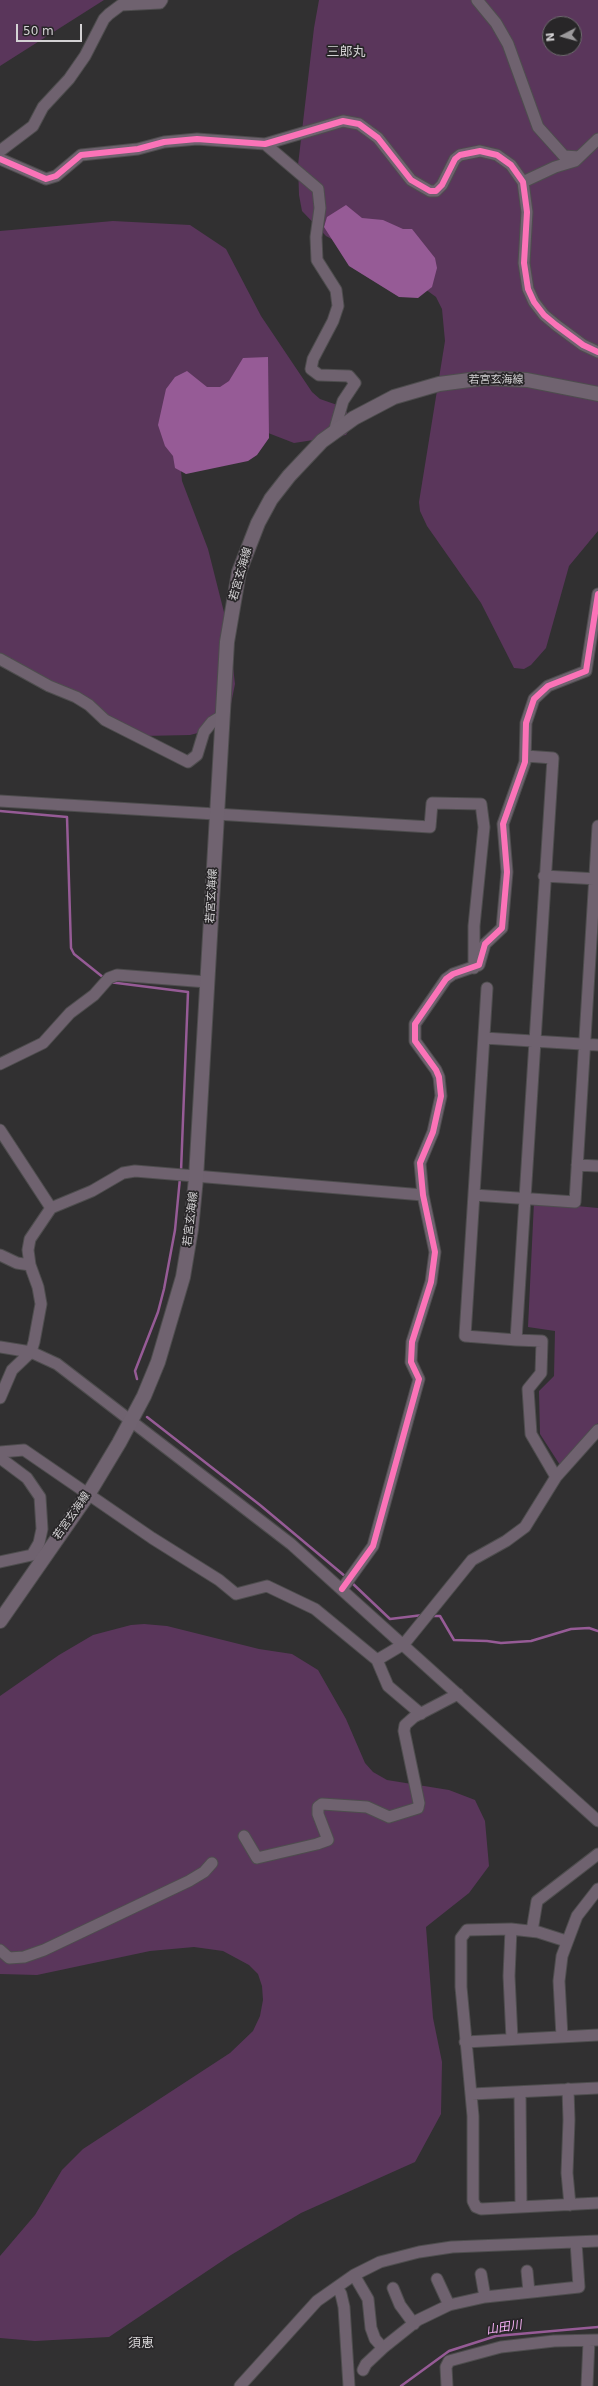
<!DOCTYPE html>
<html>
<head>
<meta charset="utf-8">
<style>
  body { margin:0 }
  #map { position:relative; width:598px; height:2386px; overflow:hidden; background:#313031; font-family:"DejaVu Sans",sans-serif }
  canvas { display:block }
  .north { position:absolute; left:542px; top:16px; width:40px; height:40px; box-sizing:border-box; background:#282628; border:1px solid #6d6b6d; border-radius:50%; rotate:264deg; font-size:11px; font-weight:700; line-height:16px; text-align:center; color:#d4d2d4 }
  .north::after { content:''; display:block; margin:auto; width:14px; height:18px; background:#9b999b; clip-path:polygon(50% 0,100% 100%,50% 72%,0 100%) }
  .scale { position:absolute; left:16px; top:24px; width:66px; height:18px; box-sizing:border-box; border:2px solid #d4d2d4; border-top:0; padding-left:5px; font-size:12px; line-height:14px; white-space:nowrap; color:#d4d2d4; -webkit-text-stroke:3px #282628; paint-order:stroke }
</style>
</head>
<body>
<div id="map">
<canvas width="598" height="2386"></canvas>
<div class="north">N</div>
<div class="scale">50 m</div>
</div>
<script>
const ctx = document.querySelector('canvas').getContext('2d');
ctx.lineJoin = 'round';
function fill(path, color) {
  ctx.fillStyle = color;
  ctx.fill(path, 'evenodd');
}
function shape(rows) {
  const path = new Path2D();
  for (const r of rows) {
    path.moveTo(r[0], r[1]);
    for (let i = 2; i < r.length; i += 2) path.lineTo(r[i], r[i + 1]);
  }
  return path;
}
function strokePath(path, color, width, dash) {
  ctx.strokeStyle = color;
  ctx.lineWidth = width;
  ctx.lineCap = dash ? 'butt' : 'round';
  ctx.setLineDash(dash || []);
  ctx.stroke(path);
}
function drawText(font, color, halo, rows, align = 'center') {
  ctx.font = font + ' "DejaVu Sans","Noto Sans JP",sans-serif';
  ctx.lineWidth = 3.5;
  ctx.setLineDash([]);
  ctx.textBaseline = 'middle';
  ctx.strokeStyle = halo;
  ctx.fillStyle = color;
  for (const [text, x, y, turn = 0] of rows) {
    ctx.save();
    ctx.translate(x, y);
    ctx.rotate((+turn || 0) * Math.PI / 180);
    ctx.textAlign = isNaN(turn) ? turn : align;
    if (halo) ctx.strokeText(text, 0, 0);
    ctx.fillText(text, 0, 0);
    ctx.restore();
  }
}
fill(shape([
  [0,0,104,0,0,66],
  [319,0,598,0,598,531,569,566,546,648,531,665,524,669,514,668,481,603,427,526,420,511,419,502,445,341,442,309,436,297,425,289,326,236,302,211,299,195,298,165,314,28],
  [550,24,574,24,574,48,550,48],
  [113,221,190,225,226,249,261,316,312,392,320,399,343,407,348,414,351,426,346,435,294,443,263,431,178,441,182,481,208,549,229,632,235,684,229,714,221,727,190,735,143,736,36,673,0,661,0,231],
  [534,1202,598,1208,598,1423,560,1465,540,1434,539,1391,554,1376,555,1331,528,1327],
  [144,1624,167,1626,259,1649,292,1654,318,1670,346,1719,365,1763,373,1772,387,1780,449,1790,475,1800,485,1821,489,1866,469,1893,426,1927,433,2018,442,2062,441,2114,415,2162,301,2213,231,2255,109,2337,35,2341,0,2338,0,2256,35,2215,62,2170,83,2149,230,2053,253,2031,260,2016,263,2000,262,1986,258,1974,249,1965,223,1951,194,1947,150,1951,37,1975,0,1974,0,1696,59,1655,93,1635,131,1625]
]), '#5a365b');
fill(shape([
  [346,205,362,218,383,220,403,229,412,229,435,258,437,268,432,287,418,298,399,297,349,266,324,227,327,217],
  [268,357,269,438,257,455,248,461,186,474,175,468,173,456,165,446,158,425,166,389,175,377,187,371,207,387,220,387,229,381,243,358]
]), '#965b96');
strokePath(shape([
  [0,811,67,817,71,948,74,954,104,978],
  [109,982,188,992,181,1171],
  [137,1379,135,1371,158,1312,164,1289,175,1230,180,1178],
  [147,1417,260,1505,346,1577],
  [351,1582,390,1619,423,1615],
  [432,1616,440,1616,454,1640,487,1641,501,1643,531,1641,571,1629,589,1628,598,1631],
  [401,2386,449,2351,496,2336,598,2327]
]), '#965b96', 2.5);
const minor = shape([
  [477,0,496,23,508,44,538,127,564,156,579,157],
  [265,144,318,189,320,208,316,237,317,260,336,290,338,306,333,321,313,359,311,369,319,375,349,376,355,383,343,401,334,432],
  [0,151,33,126,43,107,69,79,85,56,104,19,109,14,121,5,160,3,162,0],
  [0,159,46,179,56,176,81,155,138,149,164,142,197,139,265,144,343,121,359,124,378,138,411,180,430,191,436,191,442,185,455,159,460,155,480,151,497,155,511,165,523,182,527,212,524,263,528,289,534,302,544,315,556,325,583,345,598,352],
  [523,182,555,167,575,161,598,139],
  [0,659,49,686,76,697,89,705,105,720,188,762,197,755,204,732,212,722,222,716],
  [0,801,430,827,432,803,481,804,484,827,474,926,474,968],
  [544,876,598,879],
  [487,988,465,1336,516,1340,553,758,526,756],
  [484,1038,598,1045],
  [0,1064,43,1043,70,1013,94,995,109,978,117,975,207,982],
  [0,1130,51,1208],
  [577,1165,598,1166],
  [474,1195,575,1202,598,826],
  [0,1255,17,1263,30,1265],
  [516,1340,542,1341,541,1373,528,1389,531,1434,556,1477],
  [0,1347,31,1352,57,1364,291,1544,598,1821],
  [0,1398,12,1370,31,1352,34,1342,41,1304,38,1287,30,1265,28,1250,30,1239,51,1208,92,1191,123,1173,135,1171,423,1195],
  [0,1452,24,1450,152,1538,219,1580,236,1594,267,1586,315,1609,377,1660,388,1686,421,1714],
  [0,1454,3,1460,27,1478,40,1497,42,1529,39,1543,32,1555,0,1562],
  [342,1589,373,1546,419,1379,411,1362,412,1342,431,1282,435,1252,423,1195,420,1163,433,1132,441,1096,439,1077,436,1070,415,1041,415,1024,446,979,453,974,479,965,485,944,502,928,507,872,503,824,525,762,526,723,534,699,548,686,586,671,598,594],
  [377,1660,404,1644,472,1560,506,1541,525,1527,556,1477,598,1430],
  [244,1836,257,1858,317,1844,328,1840,318,1814,318,1807,322,1804,367,1807,389,1817,418,1808,419,1803,404,1731,405,1725,414,1717,458,1694],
  [511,1929,509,1976,512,2039],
  [532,1931,537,1901,598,1854],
  [566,1941,538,1932,511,1929,467,1930,461,1938,461,1987,473,2116,473,2201,476,2207,481,2209,598,2203],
  [0,1950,9,1958,24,1957,44,1950,189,1881,204,1872,212,1863],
  [562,2037,559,1981,562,1956,577,1916,598,1889],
  [465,2042,598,2035],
  [568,2089,569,2120,567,2173,570,2205],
  [520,2092,521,2207],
  [472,2094,598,2088],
  [527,2271,529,2292],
  [481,2274,485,2297],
  [354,2275,368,2299,371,2328,375,2339,383,2348,418,2320,449,2305,485,2297,579,2287,576,2242],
  [437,2279,449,2305],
  [337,2287,341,2294,344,2307,349,2386],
  [393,2288,400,2305,414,2324],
  [363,2370,366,2364,383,2348],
  [240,2386,317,2301,354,2275,380,2262,419,2252,452,2247,598,2241],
  [447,2386,446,2367,449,2361,501,2347,554,2341,598,2340],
  [587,2386,589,2341]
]);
const major = shape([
  [0,1621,89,1493,119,1443,144,1396,158,1362,183,1277,191,1229,196,1178,227,642,239,572,258,523,271,499,289,476,322,441,354,418,394,397,439,384,485,378,527,380,598,394]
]);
strokePath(minor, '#4e4d4e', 13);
strokePath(major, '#4e4d4e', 16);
strokePath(minor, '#6f626f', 11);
strokePath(major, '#706370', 14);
strokePath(shape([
  [0,159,46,179,56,176,81,155,138,149,164,142,197,139,265,144,343,121,359,124,378,138,411,180,430,191,436,191,442,185,455,159,460,155,480,151,497,155,511,165,523,182,527,212,524,263,528,289,534,302,544,315,556,325,583,345,598,352],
  [342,1589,373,1546,419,1379,411,1362,412,1342,431,1282,435,1252,423,1195,420,1163,433,1132,441,1096,439,1077,436,1070,415,1041,415,1024,446,979,453,974,479,965,485,944,502,928,507,872,503,824,525,762,526,723,534,699,548,686,586,671,598,594]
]), '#fb73b8', 6);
drawText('11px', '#d4d2d4', '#282628', [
  ["若宮玄海線",496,380],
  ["若宮玄海線",241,574,-74],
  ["若宮玄海線",212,896,-87],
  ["若宮玄海線",191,1219,-83],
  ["若宮玄海線",72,1516,-55]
]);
drawText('italic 12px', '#f9b3f9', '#282628', [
  ["山田川",504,2328,-9]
]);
drawText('13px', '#d4d2d4', '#282628', [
  ["三郎丸",346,53],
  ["須恵",141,2344]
]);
</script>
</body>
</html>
